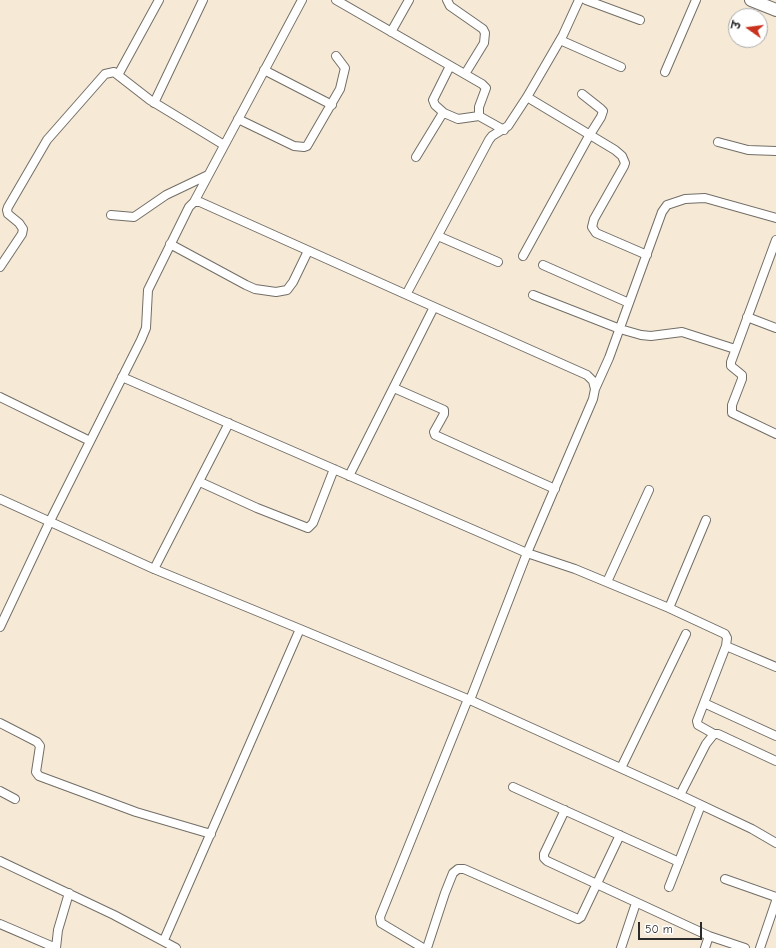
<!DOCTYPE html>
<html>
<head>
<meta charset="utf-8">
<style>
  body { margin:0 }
  #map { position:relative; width:776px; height:948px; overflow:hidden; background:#f6ead6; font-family:"Comic Neue","Playpen Sans Deva",sans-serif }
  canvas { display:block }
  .north { position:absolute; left:728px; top:8px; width:40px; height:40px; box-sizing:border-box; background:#fff; border:1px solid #aaa; border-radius:50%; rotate:284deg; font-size:11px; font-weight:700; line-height:16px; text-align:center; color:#2b2b2b }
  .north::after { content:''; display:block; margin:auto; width:14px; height:18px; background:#c8321e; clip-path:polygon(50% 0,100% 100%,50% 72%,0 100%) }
  .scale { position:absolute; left:638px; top:922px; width:64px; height:18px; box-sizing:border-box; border:2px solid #2b2b2b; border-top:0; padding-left:5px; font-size:12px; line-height:14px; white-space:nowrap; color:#2b2b2b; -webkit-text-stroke:3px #fff; paint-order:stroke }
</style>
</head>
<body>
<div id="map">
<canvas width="776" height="948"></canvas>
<div class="north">उ</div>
<div class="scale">50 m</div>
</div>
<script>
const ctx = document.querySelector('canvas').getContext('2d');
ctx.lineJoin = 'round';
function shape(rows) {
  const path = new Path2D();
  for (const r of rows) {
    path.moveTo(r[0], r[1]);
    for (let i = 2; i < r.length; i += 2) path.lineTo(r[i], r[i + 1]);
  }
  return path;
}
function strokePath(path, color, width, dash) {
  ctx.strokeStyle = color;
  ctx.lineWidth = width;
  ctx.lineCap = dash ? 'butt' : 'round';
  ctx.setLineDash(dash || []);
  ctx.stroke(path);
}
const minor = shape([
  [336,0,482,84,486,88,479,107,479,116,504,130],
  [447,0,450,6,483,29,485,33,484,43,465,74],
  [586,0,640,20],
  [391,32,409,0],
  [560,40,621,67],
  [264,70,332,105],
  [665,72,696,0],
  [118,75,159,0],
  [527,97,615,150,622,156,625,163,624,166,594,219,592,227,596,233,647,255],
  [154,103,203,0],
  [444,113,435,105,433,100,450,66],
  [238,119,294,146,304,147,307,146,340,89,345,68,336,56],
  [718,142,748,150,776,151],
  [416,157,441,116,444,113,458,119,479,116],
  [194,202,302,0],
  [111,215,134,217,166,195,208,175],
  [438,236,498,262],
  [776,240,731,362,731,366,742,375,742,379,732,405,732,413,776,434],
  [170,244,246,285,255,289,276,292,287,290,293,282,308,251],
  [523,256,589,136,601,117,603,111,601,109,582,94],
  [543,265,629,303],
  [0,267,22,234,23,229,19,223,8,214,7,210,8,207,47,140,105,74,114,72,150,100,224,145],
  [405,294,587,375,593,381,595,389,593,399,527,553,470,700],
  [533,295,620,329,641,335,651,336,682,332,735,349],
  [747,317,776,328],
  [122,377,527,553,575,569,669,608,725,634,727,638,726,646,697,721,698,725,714,734],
  [394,388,444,410,444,414,434,432,435,435,555,489],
  [595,389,609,358,662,212,667,205,685,199,705,198,776,218],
  [0,397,90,441],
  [349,476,434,307],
  [200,482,257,508,308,528,313,523,334,469],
  [0,499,154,569,300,629,164,940],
  [154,569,229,423],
  [607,582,649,490],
  [669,608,706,520],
  [0,627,50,521,141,340,146,328,148,290,189,207,194,202,200,202,405,294,408,291,489,140,492,136,508,126,527,97,563,35,579,0],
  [300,629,470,700,680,795,752,829,776,843],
  [726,646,776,667],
  [704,703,776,736],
  [0,723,37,742,40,746,36,772,39,776,136,812,211,834],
  [621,768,686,634],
  [513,787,679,862],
  [0,791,15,799],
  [680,795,706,744,714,734,718,734,776,761],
  [565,810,544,854,544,858,547,861,709,936,745,948],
  [0,861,114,915,176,948],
  [725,879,776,897],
  [669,887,701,805],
  [0,924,56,948],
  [56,948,58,930,69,893],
  [423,948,381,923,380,917,468,699],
  [427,948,445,893,453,873,458,869,464,869,578,919,581,917,620,835],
  [621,948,636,903],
  [705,948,709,936],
  [760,948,776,901]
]);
const primary = shape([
  [751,0,776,10]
]);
strokePath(minor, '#726e67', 10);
strokePath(primary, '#726e67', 14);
strokePath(minor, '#fff', 8);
strokePath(primary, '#fff', 12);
</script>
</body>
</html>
